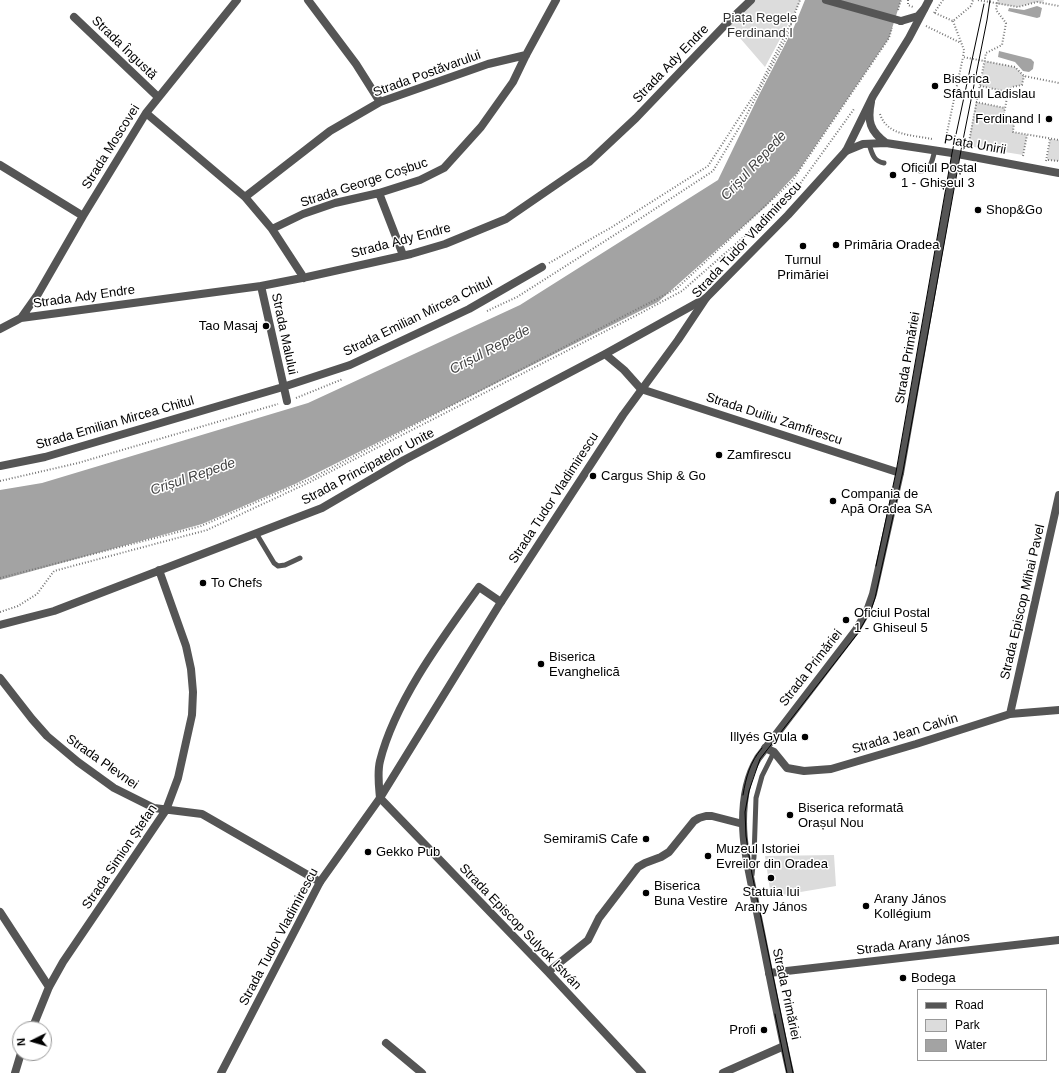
<!DOCTYPE html>
<html>
<head>
<meta charset="utf-8">
<style>
	body { margin:0 }
	#map { position:relative; width:1059px; height:1073px; overflow:hidden; background:#fff; font-family:Arial,sans-serif }
	canvas { display:block }
	.legend { position:absolute; left:917px; top:989px; width:130px; height:72px; box-sizing:border-box; background:#fff; border:1px solid #999; margin:0; padding:5px 7px; list-style:none; font-size:12px; color:#000 }
	.legend li { display:flex; align-items:center; gap:8px; height:20px }
	.legend b { width:20px; border:1px solid #999 }
	.north { position:absolute; left:12px; top:1021px; width:40px; height:40px; box-sizing:border-box; background:#fff; border:1px solid #999; border-radius:50%; rotate:265deg; font-size:11px; font-weight:700; line-height:16px; text-align:center; color:#000 }
	.north::after { content:''; display:block; margin:auto; width:14px; height:18px; background:#000; clip-path:polygon(50% 0,100% 100%,50% 72%,0 100%) }
</style>
</head>
<body>
<div id="map">
<canvas width="1059" height="1073"></canvas>
<ul class="legend">
<li><b style="height:5px;background:#555"></b>Road</li>
<li><b style="height:11px;background:#dcdcdc"></b>Park</li>
<li><b style="height:11px;background:#a3a3a3"></b>Water</li>
</ul>
<div class="north">N</div>
</div>
<script>
const context = document.querySelector('canvas').getContext('2d');
context.lineJoin = 'round';
function fill(path, color) { context.fillStyle = color; context.fill(path, 'evenodd'); }
function strokePath(path, color, width, dash) { context.strokeStyle = color; context.lineWidth = width; context.lineCap = dash ? 'butt' : 'round'; context.setLineDash(dash || []); context.stroke(path); }
function label(font, color, halo, rows, align = 'center') {
  context.font = font + ' Arial,sans-serif'; context.lineWidth = 3; context.setLineDash([]); context.textBaseline = 'middle'; context.strokeStyle = halo; context.fillStyle = color; for (const [text, x, y, turn = 0] of rows) {
    context.save(); context.translate(x, y); context.rotate((+turn || 0) * Math.PI / 180); context.textAlign = isNaN(turn) ? turn : align; if (halo) context.strokeText(text, 0, 0); context.fillText(text, 0, 0); context.restore();
  }
}
const green = new Path2D(`
	M 751,0 L 801,0 L 765,67 L 727,23 Z
	M 998,0 L 1044,0 L 1043,3 L 1037,2 L 1018,7 L 997,4 Z
	M 985,61 L 1015,67 L 1024,76 L 1022,85 L 1012,87 L 1008,92 L 980,86 Z
	M 976,102 L 1005,108 C 1004,116 1006,121 1014,123 L 1013,132 L 1027,135 L 1023,155 L 968,146 Z
	M 1050,139 L 1059,140 L 1059,161 L 1047,160 Z
	M 834,855 L 836,886 L 771,897 L 765,856 Z`);
const water = new Path2D(`
	M 805,0 L 901,0 L 889,38 L 797,173 L 765,207 L 658,302 L 295,484 L 202,524 L 0,580 L 0,490 L 42,483 L 308,403 L 520,305 L 718,180 L 759,95 L 794,27 Z
	M 1037,6 L 1042,8 L 1040,17 L 1037,18 L 1008,11 L 1009,8 L 1024,10 Z
	M 999,51 L 1031,59 L 1034,62 L 1033,69 L 1029,72 L 1023,71 L 1015,62 L 998,57 Z`);
const path = new Path2D(`
	M 908,0 L 908,5 L 913,7
	M 978,0 L 1018,7 L 1037,2 L 1059,6
	M 898,10 L 901,0
	M 934,13 L 943,0
	M 935,13 L 953,21 L 971,6 L 973,0
	M 953,21 L 964,50 L 963,57 L 1015,67 L 1024,76 L 1059,83
	M 926,26 L 961,43
	M 980,86 L 1008,92 L 1012,87 L 1022,85 L 1024,76
	M 1008,92 L 1004,114 L 1009,121 L 1014,123 L 1013,132 L 1059,140
	M 976,102 L 1005,108
	M 880,114 C 887,136 913,135 932,139
	M 945,142 L 963,57
	M 968,147 L 986,53 L 1002,45 L 1006,23 L 996,10 L 998,0
	M 1023,156 L 1027,135
	M 1048,160 L 1059,161
	M 1046,161 L 1050,139
	M 797,188 L 854,109
	M 549,263 L 612,227 L 708,166 L 758,89 L 791,23 L 800,0
	M 487,311 L 517,297 L 638,220 L 713,171 L 745,118 L 791,29 L 791,23
	M 296,398 L 343,379
	M 0,481 L 78,463 L 278,404
	M 0,578 L 201,526 L 312,478 L 676,289 L 792,181 L 889,38 L 892,28
	M 0,612 L 18,606 L 37,594 L 54,571 L 207,530 L 310,482 L 637,315 L 682,291 L 795,192`);
const service = new Path2D(`
	M 869,144 C 872,153 873,161 884,163
	M 920,171 C 932,170 932,160 935,150
	M 256,533 L 274,563 L 278,566 L 285,565 L 300,558
	M 752,875 L 754,857 L 756,798 L 762,776 L 774,752`);
const minor = new Path2D(`
	M 308,0 L 356,64 L 380,102
	M 74,17 L 158,97
	M 901,21 L 918,16 L 924,9
	M 871,102 C 867,121 870,131 886,143
	M 146,113 L 245,197 L 272,229 L 304,278
	M 846,151 L 863,144 L 886,143 L 952,153 L 1059,173
	M 0,165 L 83,216
	M 379,193 L 403,255
	M 245,197 L 330,131 L 380,102 L 488,64 L 526,55
	M 272,229 L 303,214 L 335,203 L 379,193 L 420,180 L 444,168 L 481,127 L 513,82 L 526,55 L 556,0
	M 261,286 L 287,401
	M 21,318 L 38,294 L 83,216 L 146,113 L 237,0
	M 0,329 L 21,318 L 261,286 L 307,277 L 411,254 L 445,244 L 506,219 L 589,162 L 636,118 L 727,23 L 751,0
	M 605,354 L 624,370 L 641,389 L 900,473
	M 0,466 L 45,457 L 283,387 L 350,365 L 469,309 L 542,267
	M 501,602 L 479,587 C 443,637 395,701 380,761 C 377,773 379,786 380,798 L 548,972 L 642,1073
	M 0,625 L 54,611 L 322,508 L 404,460 L 605,354 L 706,298
	M 0,678 L 32,719 L 47,736 L 78,762 L 114,788 L 154,808 L 202,814 L 320,882
	M 1010,714 L 1059,495
	M 765,748 L 774,752 L 787,768 L 804,771 L 831,769 L 916,744 L 1010,714 L 1059,710
	M 0,912 L 49,987
	M 548,972 L 588,940 L 599,918 L 638,867 L 645,863 L 661,857 L 669,852 L 694,821 L 699,818 L 706,816 L 712,816 L 743,824
	M 769,973 L 1059,940
	M 32,1029 L 49,987 L 63,962 L 166,810 L 178,778 L 192,715 L 193,692 L 191,669 L 186,646 L 159,570
	M 386,1043 L 422,1073
	M 15,1073 L 21,1053
	M 723,1073 L 784,1046`);
const tertiary = new Path2D(`
	M 221,1073 L 320,882 L 380,798 L 501,602 L 623,415 L 678,340 L 706,298 L 788,215 L 846,151 L 873,96 L 909,38 L 929,0
	M 790,1073 C 778,1020 768,966 757,912 C 752,883 743,852 743,822 C 743,801 747,776 758,758 L 856,630 L 867,611 L 873,594 L 900,473 L 956,154`);
const tram = new Path2D(`
	M 876,566 L 896,472 L 952,153 L 984,4
	M 743,795 C 746,777 750,762 762,748
	M 775,1014 L 787,1073
	M 793,1073 L 752,874 L 746,836 L 745,812 L 749,791 L 760,759 L 858,633 L 871,610 L 875,598 L 903,471 L 962,145 L 987,20 L 990,0`);
const minorBridge = new Path2D(`
	M 826,0 L 901,21`);
const markers = [
	[935,86,4,"#000"],
	[1049,119,4,"#000"],
	[893,175,4,"#000"],
	[978,210,4,"#000"],
	[836,245,4,"#000"],
	[803,246,4,"#000"],
	[266,326,4,"#000"],
	[719,455,4,"#000"],
	[593,476,4,"#000"],
	[833,501,4,"#000"],
	[203,583,4,"#000"],
	[846,620,4,"#000"],
	[541,664,4,"#000"],
	[805,737,4,"#000"],
	[790,815,4,"#000"],
	[646,839,4,"#000"],
	[368,852,4,"#000"],
	[708,856,4,"#000"],
	[771,878,4,"#000"],
	[646,893,4,"#000"],
	[866,906,4,"#000"],
	[903,978,4,"#000"],
	[764,1030,4,"#000"]
];
const parkNames = [
	["Piața Regele",760,18],
	["Ferdinand I",760,33]
];
const streetNames = [
	["Strada Îngustă",124,48,44],
	["Strada Ady Endre",671,64,-46],
	["Strada Postăvarului",427,74,-20],
	["Piața Unirii",975,145,10],
	["Strada Moscovei",111,147,-58],
	["Strada George Coșbuc",364,183,-18],
	["Strada Tudor Vladimirescu",747,240,-47],
	["Strada Ady Endre",401,241,-15],
	["Strada Ady Endre",84,297,-8],
	["Strada Emilian Mircea Chitul",418,317,-26],
	["Strada Malului",284,334,78],
	["Strada Primăriei",908,358,-80],
	["Strada Duiliu Zamfirescu",774,419,18],
	["Strada Emilian Mircea Chitul",115,423,-16],
	["Strada Principatelor Unite",368,467,-28],
	["Strada Tudor Vladimirescu",554,498,-57],
	["Strada Episcop Mihai Pavel",1023,602,-77],
	["Strada Primăriei",811,668,-52],
	["Strada Jean Calvin",905,734,-17],
	["Strada Plevnei",102,762,35],
	["Strada Simion Ștefan",120,857,-56],
	["Strada Episcop Sulyok István",520,927,46],
	["Strada Tudor Vladimirescu",279,937,-62],
	["Strada Arany János",913,944,-7],
	["Strada Primăriei",786,994,78]
];
const poiNames = [
	["Biserica",943,79],
	["Sfântul Ladislau",943,94],
	["Ferdinand I",1041,119,"right"],
	["Oficiul Poștal",901,168],
	["1 - Ghișeul 3",901,183],
	["Shop&Go",986,210],
	["Primăria Oradea",844,245],
	["Turnul",803,260,"center"],
	["Primăriei",803,275,"center"],
	["Tao Masaj",258,326,"right"],
	["Zamfirescu",727,455],
	["Cargus Ship & Go",601,476],
	["Compania de",841,494],
	["Apă Oradea SA",841,509],
	["To Chefs",211,583],
	["Oficiul Postal",854,613],
	["1 - Ghiseul 5",854,628],
	["Biserica",549,657],
	["Evanghelică",549,672],
	["Illyés Gyula",797,737,"right"],
	["Biserica reformată",798,808],
	["Orașul Nou",798,823],
	["SemiramiS Cafe",638,839,"right"],
	["Muzeul Istoriei",716,849],
	["Evreilor din Oradea",716,864],
	["Gekko Pub",376,852],
	["Biserica",654,886],
	["Buna Vestire",654,901],
	["Statuia lui",771,892,"center"],
	["Arany János",771,907,"center"],
	["Arany János",874,899],
	["Kollégium",874,914],
	["Bodega",911,978],
	["Profi",756,1030,"right"]
];
const waterNames = [
	["Crișul Repede",754,166,-47],
	["Crișul Repede",490,350,-28],
	["Crișul Repede",193,477,-19]
];
fill(green, '#dcdcdc');
fill(water, '#a3a3a3');
strokePath(path, '#777', 2, [1, 2]);
strokePath(service, '#555', 5);
strokePath(minor, '#555', 8);
strokePath(tertiary, '#555', 8);
strokePath(tram, '#000', 1);
strokePath(minorBridge, '#555', 8);
for (const [x, y, r, color] of markers) { const dot = new Path2D(); dot.arc(x, y, r, 0, 2 * Math.PI); context.fillStyle = color; context.fill(dot); strokePath(dot, '#fff', 1.5); }
label('13px', '#333', '#fff', parkNames);
label('13px', '#000', '#fff', streetNames);
label('13px', '#000', '#fff', poiNames, 'left');
label('italic 14px', '#444', '#fff', waterNames);
</script>
</body>
</html>
